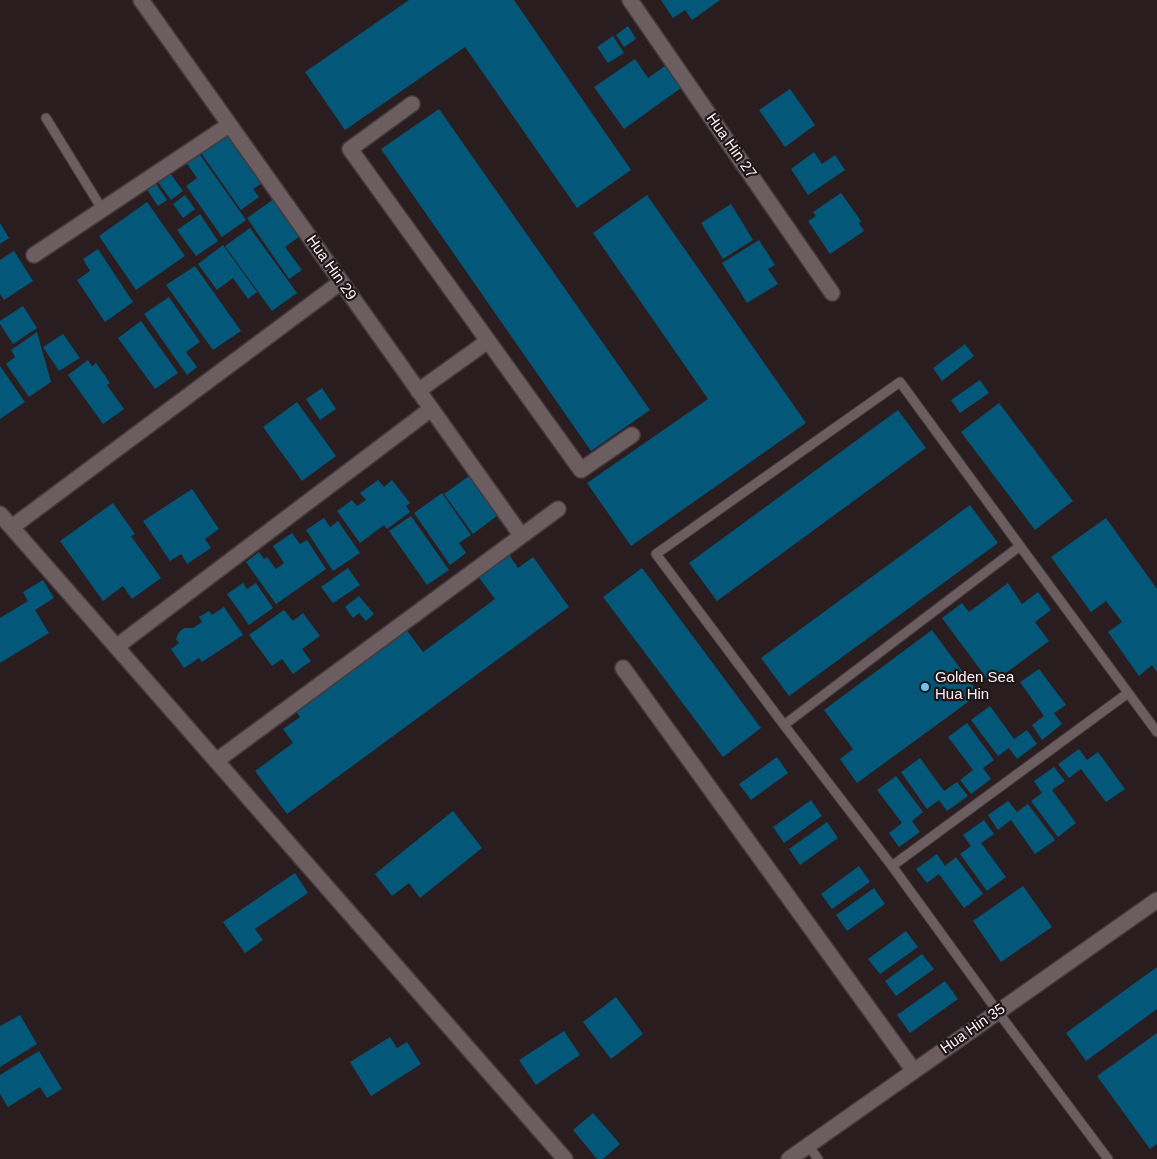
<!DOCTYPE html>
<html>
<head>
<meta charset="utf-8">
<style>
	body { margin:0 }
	canvas { display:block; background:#291d20 }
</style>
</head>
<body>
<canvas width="1157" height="1159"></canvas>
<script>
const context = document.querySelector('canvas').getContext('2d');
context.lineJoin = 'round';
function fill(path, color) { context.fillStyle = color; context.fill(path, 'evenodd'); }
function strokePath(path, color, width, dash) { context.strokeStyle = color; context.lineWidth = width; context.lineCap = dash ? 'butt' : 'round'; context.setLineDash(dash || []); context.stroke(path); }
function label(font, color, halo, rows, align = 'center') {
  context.font = font + ' Arial,sans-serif'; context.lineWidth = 4.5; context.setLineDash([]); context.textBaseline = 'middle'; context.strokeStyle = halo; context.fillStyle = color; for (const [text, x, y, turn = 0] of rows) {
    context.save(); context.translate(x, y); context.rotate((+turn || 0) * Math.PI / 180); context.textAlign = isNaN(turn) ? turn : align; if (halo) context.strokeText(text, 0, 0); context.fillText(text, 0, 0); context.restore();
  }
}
const building = new Path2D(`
	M 409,0 L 514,0 L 631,170 L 577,208 L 465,47 L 345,130 L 305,72 Z
	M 661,0 L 720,0 L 692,20 L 685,10 L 673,18 Z
	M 628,26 L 636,39 L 624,47 L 616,35 Z
	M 613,36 L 624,53 L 608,63 L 597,47 Z
	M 635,59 L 648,78 L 665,66 L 681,88 L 624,129 L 594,87 Z
	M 790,89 L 815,125 L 785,147 L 759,110 Z
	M 439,109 L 650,410 L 591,451 L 381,149 Z
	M 228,133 L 262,183 L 253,189 L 259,197 L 241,210 L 201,153 Z
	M 198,152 L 246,220 L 222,237 L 186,186 L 197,178 L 185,161 Z
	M 814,152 L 822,164 L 835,155 L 845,170 L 808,195 L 791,169 Z
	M 170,173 L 183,191 L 171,200 L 158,182 Z
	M 155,182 L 167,200 L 158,206 L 146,188 Z
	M 841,193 L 861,221 L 859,223 L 864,231 L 830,254 L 808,221 L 816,216 L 813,212 Z
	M 185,195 L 195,209 L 183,218 L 173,204 Z
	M 647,195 L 806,423 L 631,546 L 587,483 L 708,399 L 593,233 Z
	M 274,199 L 300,236 L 285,247 L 302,270 L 289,279 L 247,218 Z
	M 147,202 L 185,256 L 136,290 L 99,236 Z
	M 731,204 L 753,240 L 723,259 L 701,223 Z
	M 200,214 L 218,241 L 196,256 L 177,230 Z
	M 0,223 L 9,238 L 0,244 Z
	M 250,228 L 297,293 L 272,311 L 225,246 Z
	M 759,240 L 775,265 L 768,269 L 778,284 L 747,303 L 722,263 Z
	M 223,245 L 257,292 L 248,299 L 233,278 L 217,290 L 198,264 Z
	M 98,249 L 133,302 L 105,322 L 77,280 L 90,271 L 83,259 Z
	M 14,251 L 33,281 L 4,300 L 0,294 L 0,260 Z
	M 195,266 L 241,331 L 213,350 L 166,285 Z
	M 169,297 L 200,342 L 186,352 L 197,367 L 187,375 L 144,314 Z
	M 23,306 L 37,328 L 13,344 L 0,324 L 0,321 Z
	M 141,321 L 178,373 L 155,389 L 118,338 Z
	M 37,332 L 51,382 L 29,397 L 6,364 L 15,357 L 11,350 Z
	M 63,334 L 80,358 L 59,371 L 43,347 Z
	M 965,344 L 974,356 L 942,381 L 933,368 Z
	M 88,360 L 92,366 L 96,363 L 110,383 L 107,385 L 124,409 L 103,424 L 68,375 Z
	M 0,366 L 25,402 L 0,419 Z
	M 980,380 L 989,393 L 960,413 L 951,400 Z
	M 322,388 L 336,409 L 320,420 L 306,399 Z
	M 297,402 L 336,456 L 302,481 L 263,427 Z
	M 999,403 L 1073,501 L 1035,530 L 961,432 Z
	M 898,410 L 926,448 L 717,601 L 689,563 Z
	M 469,476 L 497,516 L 473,534 L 444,494 Z
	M 378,480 L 384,487 L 392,480 L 410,503 L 406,506 L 410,512 L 387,529 L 384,525 L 360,543 L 337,511 L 352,500 L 357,506 L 366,500 L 360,493 Z
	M 192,489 L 219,529 L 205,539 L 211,548 L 187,564 L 181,554 L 170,561 L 143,521 Z
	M 442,493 L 471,535 L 459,543 L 466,553 L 450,565 L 414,513 Z
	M 113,503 L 135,534 L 131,536 L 161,578 L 132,599 L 123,586 L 103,601 L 60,541 Z
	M 970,505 L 998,543 L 789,696 L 761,658 Z
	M 411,516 L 449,570 L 427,585 L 389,531 Z
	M 324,518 L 330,527 L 338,521 L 360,553 L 333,571 L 306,530 Z
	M 1106,518 L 1157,589 L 1157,672 L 1152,665 L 1139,676 L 1108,632 L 1122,622 L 1106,601 L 1091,612 L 1051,557 Z
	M 292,533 L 300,544 L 307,540 L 326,569 L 276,604 L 246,562 L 259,552 L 264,559 L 267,557 L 276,569 L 284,563 L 273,546 Z
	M 508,553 L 518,568 L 533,557 L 569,607 L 287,814 L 255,771 L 293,743 L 283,729 L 300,717 L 295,710 L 405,628 L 423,652 L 495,599 L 477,575 Z
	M 348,568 L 360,585 L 333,603 L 321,587 Z
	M 642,568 L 761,728 L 723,757 L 603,597 Z
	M 43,580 L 54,598 L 35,610 L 49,633 L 0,663 L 0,618 L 28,601 L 23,592 Z
	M 243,583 L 247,589 L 256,583 L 273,608 L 249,625 L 227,594 Z
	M 1008,583 L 1022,604 L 1038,592 L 1051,610 L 1035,622 L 1049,641 L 991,684 L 942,618 L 962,603 L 969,612 Z
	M 359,596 L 374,614 L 366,621 L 359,613 L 353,618 L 345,607 Z
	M 224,607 L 243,635 L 202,662 L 199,658 L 184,668 L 171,649 L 179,643 L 176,639 L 179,632 L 184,628 L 193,628 L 202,622 L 199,617 L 209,611 L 212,615 Z
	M 284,610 L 293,621 L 303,613 L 320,636 L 302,649 L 311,661 L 293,674 L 282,659 L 272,666 L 249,635 Z
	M 932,630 L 979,694 L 857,783 L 840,759 L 853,749 L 824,710 Z
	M 1039,669 L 1066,705 L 1054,713 L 1062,724 L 1042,740 L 1032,725 L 1044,716 L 1020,682 Z
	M 990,706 L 1014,739 L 1027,730 L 1037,744 L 1017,759 L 1009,748 L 998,756 L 971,720 Z
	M 967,723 L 994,760 L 983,768 L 991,779 L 971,794 L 960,780 L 973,770 L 948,737 Z
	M 1079,749 L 1087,760 L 1098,752 L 1125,789 L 1106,802 L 1081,769 L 1069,778 L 1058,764 Z
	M 777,757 L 788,773 L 751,800 L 739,784 Z
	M 920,758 L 944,791 L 957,782 L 968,796 L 947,811 L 939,800 L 927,809 L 901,772 Z
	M 1054,767 L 1065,781 L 1052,790 L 1076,823 L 1058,837 L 1031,801 L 1042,793 L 1034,781 Z
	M 896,776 L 923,812 L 912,821 L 920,832 L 899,847 L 889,833 L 902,823 L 877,790 Z
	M 811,800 L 822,816 L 784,843 L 773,827 Z
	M 1008,801 L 1017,812 L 1028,804 L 1055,840 L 1035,854 L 1011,820 L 998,830 L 988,815 Z
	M 453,811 L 482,848 L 420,898 L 409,883 L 392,896 L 375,874 Z
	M 984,820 L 994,834 L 981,843 L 1006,877 L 987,891 L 960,854 L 971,846 L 963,835 Z
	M 827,822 L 838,838 L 800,865 L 789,849 Z
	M 937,854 L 945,866 L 956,857 L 983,894 L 964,908 L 939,874 L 927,883 L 916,869 Z
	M 859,866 L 870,882 L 832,909 L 821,894 Z
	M 295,873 L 308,893 L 255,929 L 263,940 L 245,953 L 223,922 Z
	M 1023,886 L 1052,927 L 1001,962 L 973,921 Z
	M 874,888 L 885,904 L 847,931 L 836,915 Z
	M 906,931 L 918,947 L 880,974 L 868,959 Z
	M 922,954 L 934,969 L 896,996 L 885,981 Z
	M 1157,967 L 1157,1009 L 1086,1061 L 1066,1033 Z
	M 945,981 L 958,999 L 910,1033 L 897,1015 Z
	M 616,997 L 643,1034 L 611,1059 L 583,1022 Z
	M 20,1015 L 37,1044 L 0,1067 L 0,1026 Z
	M 564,1031 L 580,1055 L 536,1085 L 519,1060 Z
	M 1157,1033 L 1157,1144 L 1150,1149 L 1097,1076 Z
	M 390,1037 L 397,1048 L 407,1042 L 421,1064 L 371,1096 L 350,1062 Z
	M 39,1051 L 62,1089 L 47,1098 L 40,1087 L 8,1107 L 0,1094 L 0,1075 Z
	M 593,1113 L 620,1144 L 603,1159 L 597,1159 L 573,1130 Z`);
const service = new Path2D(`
	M 46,118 L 102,209
	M 784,725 L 656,554 L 900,382 L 1020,546
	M 892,866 L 1128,693
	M 808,1145 L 818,1159
	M 1108,1159 L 998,1012 L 892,866 L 784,725 L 1020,546 L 1157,732`);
const minor = new Path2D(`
	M 141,0 L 521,535
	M 630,0 L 832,293
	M 412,104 L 350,149 L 581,470 L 632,435
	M 34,255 L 229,125
	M 418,391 L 488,341
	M 0,514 L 565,1159
	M 12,527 L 341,282
	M 116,647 L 431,409
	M 623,668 L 914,1071
	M 216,761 L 558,509
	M 789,1159 L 1157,900`);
const markers = [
	[925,687,5,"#6ac3f1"]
];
const streetNames = [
	["Hua Hin 27",731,146,55],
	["Hua Hin 29",331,268,55],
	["Hua Hin 35",973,1029,-35]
];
const poiNames = [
	["Golden Sea",935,678],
	["Hua Hin",935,695]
];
fill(building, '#035778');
strokePath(service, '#443a3d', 11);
strokePath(minor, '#443a3d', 18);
strokePath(service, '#6c5d61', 9);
strokePath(minor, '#6c5d61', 15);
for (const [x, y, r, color] of markers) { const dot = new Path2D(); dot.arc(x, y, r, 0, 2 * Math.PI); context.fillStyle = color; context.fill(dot); strokePath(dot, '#1f1417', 2); }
label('15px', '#faf1f3', '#1f1417', streetNames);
label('15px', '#faf1f3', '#1f1417', poiNames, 'left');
</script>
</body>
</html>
